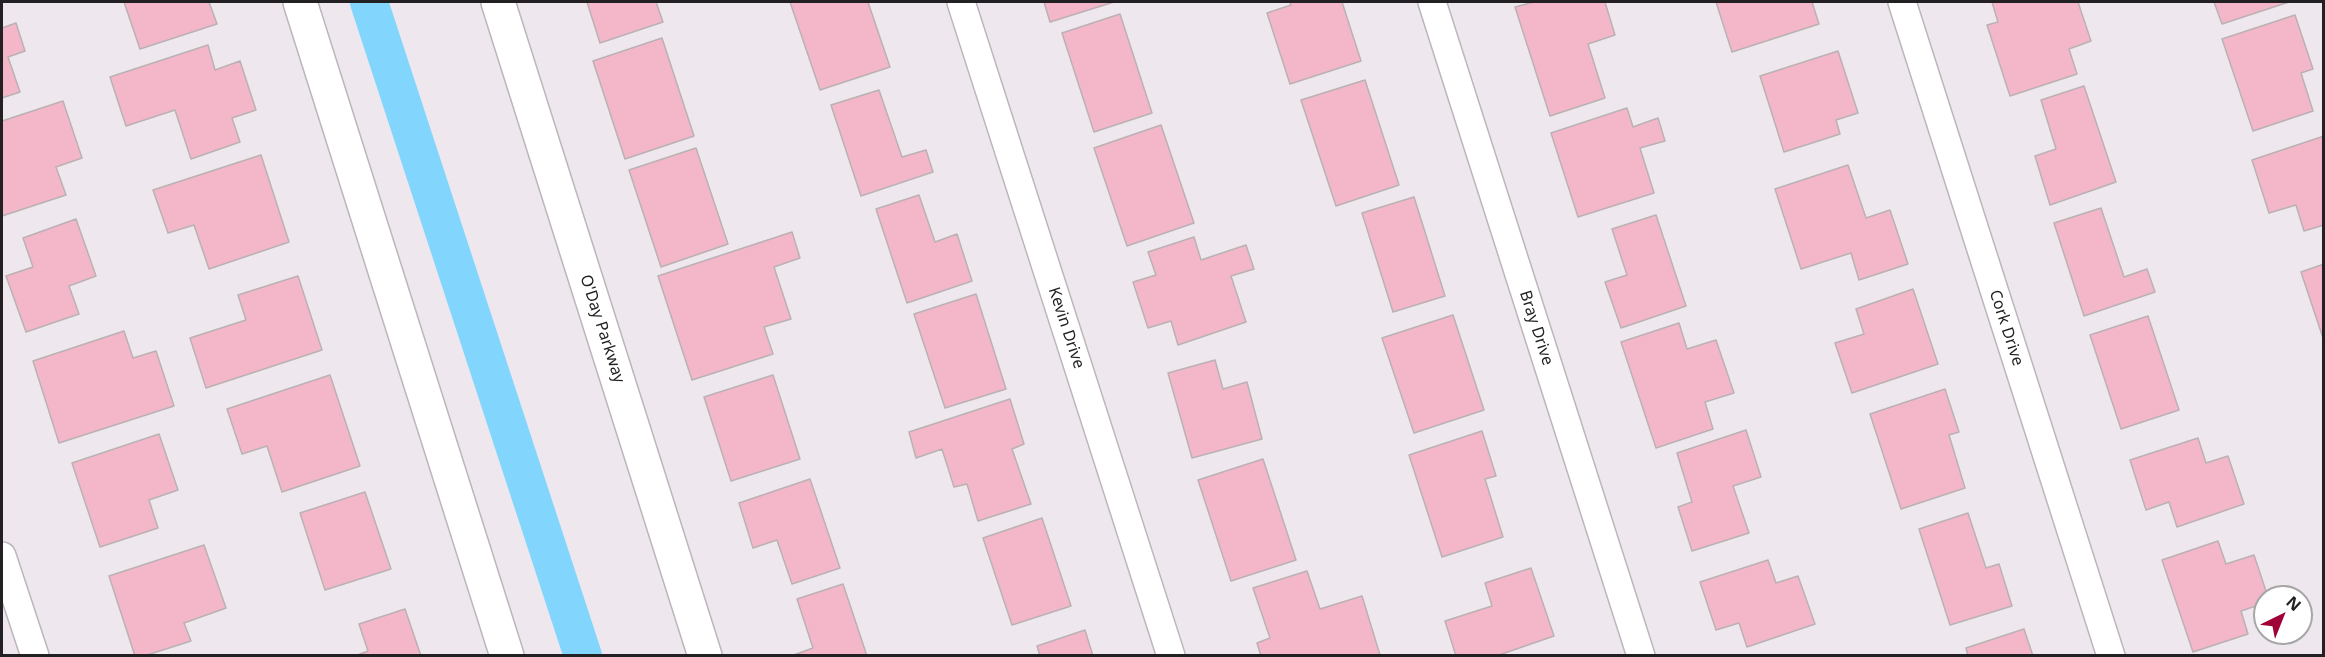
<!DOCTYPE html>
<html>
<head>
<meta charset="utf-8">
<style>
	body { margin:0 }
	#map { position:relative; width:2325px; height:657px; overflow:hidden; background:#eee7ed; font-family:"Noto Sans",sans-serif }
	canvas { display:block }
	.frame { position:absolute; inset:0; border:3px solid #222022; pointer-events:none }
	.north { position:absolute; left:2253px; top:585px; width:60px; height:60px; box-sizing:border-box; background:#fff; border:2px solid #a7a6a7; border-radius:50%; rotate:43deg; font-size:16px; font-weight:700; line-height:24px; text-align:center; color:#222022 }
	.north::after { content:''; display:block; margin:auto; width:21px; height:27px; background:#a10139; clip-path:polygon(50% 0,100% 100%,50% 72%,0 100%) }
</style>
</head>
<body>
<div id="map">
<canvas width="2325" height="657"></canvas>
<div class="frame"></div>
<div class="north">N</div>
</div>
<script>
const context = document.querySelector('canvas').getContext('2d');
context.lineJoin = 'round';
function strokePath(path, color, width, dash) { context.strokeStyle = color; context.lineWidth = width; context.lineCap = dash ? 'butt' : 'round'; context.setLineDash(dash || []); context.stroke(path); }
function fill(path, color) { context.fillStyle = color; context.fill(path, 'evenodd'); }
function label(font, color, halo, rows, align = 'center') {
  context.font = font + ' "Noto Sans",sans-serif'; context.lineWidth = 5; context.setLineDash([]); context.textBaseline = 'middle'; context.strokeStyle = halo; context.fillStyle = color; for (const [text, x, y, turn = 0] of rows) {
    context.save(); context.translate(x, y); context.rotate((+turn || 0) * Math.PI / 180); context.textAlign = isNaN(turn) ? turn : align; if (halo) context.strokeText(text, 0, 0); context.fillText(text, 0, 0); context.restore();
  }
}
const canal = new Path2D(`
	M 369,2 L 583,656`);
const building = new Path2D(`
	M 124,2 L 209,2 L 217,24 L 140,49 Z
	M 587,2 L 656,2 L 663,22 L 600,43 Z
	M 790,2 L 868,2 L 890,67 L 820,90 Z
	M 1044,2 L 1114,2 L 1050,22 Z
	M 1290,2 L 1342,2 L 1361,61 L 1290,84 L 1267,13 L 1291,5 Z
	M 1534,2 L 1605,2 L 1615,35 L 1588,44 L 1605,98 L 1550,116 L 1515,7 Z
	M 1716,2 L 1812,2 L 1819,24 L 1732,52 Z
	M 1992,2 L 2078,2 L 2091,41 L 2069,49 L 2077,74 L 2010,96 L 1987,25 L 1998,22 Z
	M 2214,2 L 2289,2 L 2222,24 Z
	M 1120,14 L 1152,113 L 1094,132 L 1062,33 Z
	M 2295,15 L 2313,69 L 2301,73 L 2313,111 L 2253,131 L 2222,39 Z
	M 16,23 L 25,51 L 8,57 L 20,92 L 2,98 L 2,28 Z
	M 662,38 L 694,136 L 625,159 L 593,61 Z
	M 208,45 L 215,70 L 240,61 L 256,110 L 232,118 L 240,142 L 191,159 L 175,110 L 126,126 L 110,77 Z
	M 1838,51 L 1858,113 L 1836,120 L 1840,134 L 1784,152 L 1760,76 Z
	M 1365,80 L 1399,185 L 1336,206 L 1301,100 Z
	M 2084,86 L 2116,182 L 2050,205 L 2035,156 L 2056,149 L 2041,100 Z
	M 879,90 L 902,157 L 926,150 L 933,172 L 861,196 L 831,105 Z
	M 63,101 L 82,158 L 56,167 L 66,195 L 2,216 L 2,121 Z
	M 1627,108 L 1633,127 L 1658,118 L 1665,141 L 1640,148 L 1654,193 L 1578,217 L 1551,133 Z
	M 1161,125 L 1194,223 L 1127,246 L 1094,148 Z
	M 2324,136 L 2324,225 L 2304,231 L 2296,205 L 2269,213 L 2252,160 Z
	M 696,148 L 728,244 L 661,267 L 629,170 Z
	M 261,155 L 289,242 L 209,269 L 194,225 L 168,233 L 153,190 Z
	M 1848,165 L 1866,218 L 1890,210 L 1908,264 L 1859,280 L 1851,253 L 1801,269 L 1775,189 Z
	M 919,195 L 935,242 L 957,234 L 972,281 L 907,303 L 876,209 Z
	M 1414,197 L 1445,296 L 1393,312 L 1362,213 Z
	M 2101,208 L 2124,277 L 2147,269 L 2155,292 L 2084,316 L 2054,223 Z
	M 1656,215 L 1686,306 L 1621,328 L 1605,282 L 1627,275 L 1612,229 Z
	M 76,219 L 96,276 L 69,286 L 79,314 L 26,332 L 6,276 L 33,267 L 23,238 Z
	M 792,232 L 800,258 L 774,267 L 791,319 L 764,327 L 773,354 L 692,380 L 658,276 Z
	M 1194,237 L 1201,260 L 1246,245 L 1254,269 L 1231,276 L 1246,322 L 1178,345 L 1171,321 L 1148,328 L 1133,282 L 1156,275 L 1148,252 Z
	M 2324,264 L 2324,341 L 2301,272 Z
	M 298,276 L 322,350 L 206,388 L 190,338 L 246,320 L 238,295 Z
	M 1913,289 L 1938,364 L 1852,393 L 1835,343 L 1864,334 L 1856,309 Z
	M 976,294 L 1006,389 L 945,408 L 914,314 Z
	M 1453,315 L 1484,410 L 1414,433 L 1382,338 Z
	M 2148,316 L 2179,410 L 2121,429 L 2090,335 Z
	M 1679,323 L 1687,349 L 1716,340 L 1734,393 L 1705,402 L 1713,429 L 1656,448 L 1621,342 Z
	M 124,331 L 133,358 L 156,351 L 174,406 L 59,443 L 33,361 Z
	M 1215,360 L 1223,389 L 1247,382 L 1262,439 L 1192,458 L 1168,373 Z
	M 330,375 L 360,466 L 282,492 L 267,446 L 242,454 L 227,409 Z
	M 773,375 L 800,459 L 731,481 L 704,397 Z
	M 1945,389 L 1959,432 L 1949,435 L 1965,488 L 1901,509 L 1870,414 Z
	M 1010,399 L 1024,444 L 1012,449 L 1031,504 L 978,521 L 967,484 L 954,487 L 942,449 L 916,458 L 909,432 Z
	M 1746,430 L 1761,477 L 1733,486 L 1749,533 L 1692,551 L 1678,507 L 1692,502 L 1677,453 Z
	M 1482,431 L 1496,476 L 1485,479 L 1503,537 L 1442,557 L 1409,455 Z
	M 159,434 L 178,490 L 149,500 L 158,528 L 100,547 L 72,463 Z
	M 2198,438 L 2206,463 L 2228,456 L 2244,504 L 2177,527 L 2169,502 L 2146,510 L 2130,460 Z
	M 1263,459 L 1296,560 L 1231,581 L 1198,480 Z
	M 810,479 L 840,568 L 792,584 L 777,540 L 753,548 L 739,503 Z
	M 365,492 L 391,569 L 325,590 L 300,513 Z
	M 1968,513 L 1986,568 L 1999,564 L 2012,606 L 1950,625 L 1919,529 Z
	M 1042,518 L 1071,606 L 1012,625 L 983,538 Z
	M 2218,541 L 2226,564 L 2254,555 L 2268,597 L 2265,597 L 2265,603 L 2241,611 L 2248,634 L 2193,652 L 2162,560 Z
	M 204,545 L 226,608 L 184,623 L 191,641 L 144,656 L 135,656 L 109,576 Z
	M 1768,560 L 1776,583 L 1798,576 L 1815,624 L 1747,647 L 1739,623 L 1716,630 L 1700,582 Z
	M 1531,568 L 1554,636 L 1496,656 L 1456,656 L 1445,621 L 1492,606 L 1485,583 Z
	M 1307,571 L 1320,609 L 1362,596 L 1380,655 L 1261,656 L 1257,643 L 1270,638 L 1253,588 Z
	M 843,584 L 867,656 L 791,656 L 813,648 L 797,599 Z
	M 405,609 L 421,656 L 355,656 L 368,651 L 359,624 Z
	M 2024,629 L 2033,656 L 1968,656 L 1966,648 Z
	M 1085,630 L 1093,656 L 1040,656 L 1037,646 Z`);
const minor = new Path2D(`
	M 961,2 L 1171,656
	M 1432,2 L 1641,656
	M 1902,2 L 2111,656
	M 2,556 L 35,656`);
const tertiary = new Path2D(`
	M 300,2 L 507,656
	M 498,2 L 705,656`);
const streetNames = [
	["Kevin Drive",1066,328,72],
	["Bray Drive",1536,328,72],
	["Cork Drive",2006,328,72],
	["O'Day Parkway",602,329,72]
];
strokePath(canal, '#82d6fe', 38);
fill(building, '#f4b7c9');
strokePath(building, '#bab1b3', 1.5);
strokePath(minor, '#bcb6bb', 30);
strokePath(tertiary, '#bcb6bb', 36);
strokePath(minor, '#fff', 27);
strokePath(tertiary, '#fff', 33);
label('16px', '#222022', '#fff', streetNames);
</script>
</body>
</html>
